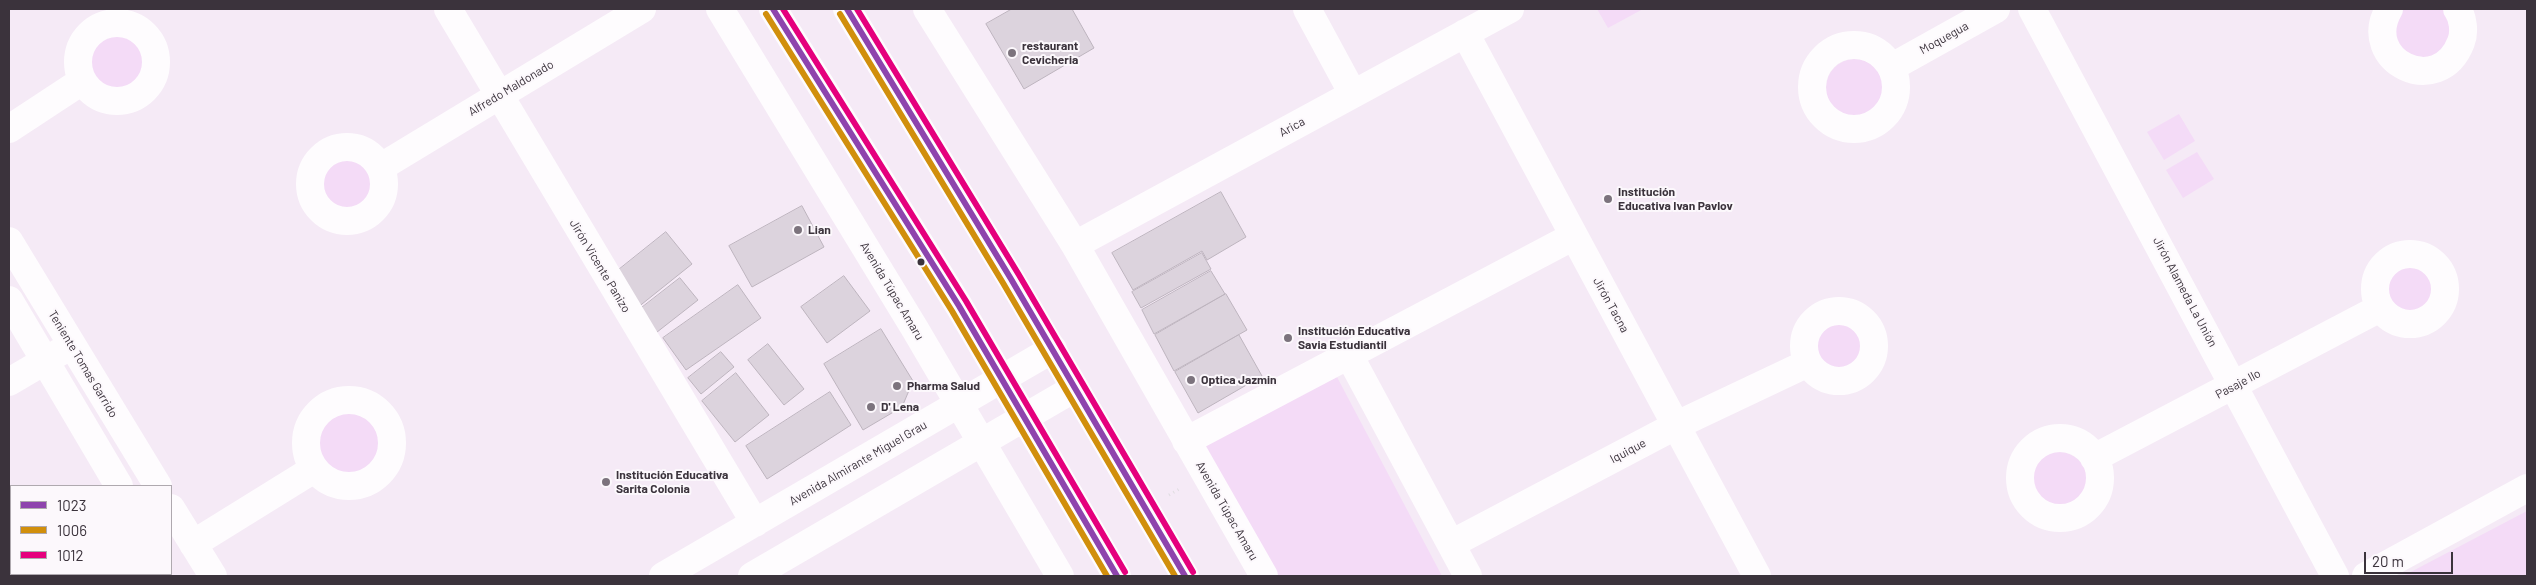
<!DOCTYPE html>
<html>
<head>
<meta charset="utf-8">
<style>
	body { margin:0 }
	#map { position:relative; width:2536px; height:585px; overflow:hidden; background:#f5eaf6; font-family:Barlow,sans-serif }
	canvas { display:block }
	.frame { position:absolute; inset:0; border:10px solid #3b333c; pointer-events:none }
	.legend { position:absolute; left:10px; top:485px; width:162px; height:90px; box-sizing:border-box; background:#fcf8fc; border:1px solid #afa9af; margin:0; padding:6px 9px; list-style:none; font-size:15px; color:#3b333c }
	.legend li { display:flex; align-items:center; gap:10px; height:25px }
	.legend b { width:25px; border:1px solid #afa9af }
	.scale { position:absolute; left:2364px; top:552px; width:89px; height:22px; box-sizing:border-box; border:2px solid #3b333c; border-top:0; padding-left:6px; font-size:15px; line-height:18px; white-space:nowrap; color:#3b333c; -webkit-text-stroke:4px #fcf8fc; paint-order:stroke }
</style>
</head>
<body>
<div id="map">
<canvas width="2536" height="585"></canvas>
<div class="frame"></div>
<ul class="legend">
<li><b style="height:6px;background:#8e44ad"></b>1023</li>
<li><b style="height:6px;background:#d18f0c"></b>1006</li>
<li><b style="height:6px;background:#e5007d"></b>1012</li>
</ul>
<div class="scale">20 m</div>
</div>
<script>
const context = document.querySelector('canvas').getContext('2d');
context.lineJoin = 'round';
function fill(path, color) { context.fillStyle = color; context.fill(path, 'evenodd'); }
function strokePath(path, color, width, dash) { context.strokeStyle = color; context.lineWidth = width; context.lineCap = dash ? 'butt' : 'round'; context.setLineDash(dash || []); context.stroke(path); }
function label(font, color, halo, rows, align = 'center') {
  context.font = font + ' Barlow,sans-serif'; context.lineWidth = 4; context.setLineDash([]); context.textBaseline = 'middle'; context.strokeStyle = halo; context.fillStyle = color; for (const [text, x, y, turn = 0] of rows) {
    context.save(); context.translate(x, y); context.rotate((+turn || 0) * Math.PI / 180); context.textAlign = isNaN(turn) ? turn : align; if (halo) context.strokeText(text, 0, 0); context.fillText(text, 0, 0); context.restore();
  }
}
const green = new Path2D(`
	M 1597,9 L 1643,9 L 1608,28 Z
	M 2400,9 L 2445,9 L 2455,33 L 2438,59 L 2400,54 L 2391,25 Z
	M88 64a30 30 0 1 1 60 0a30 30 0 1 1-60 0Z
	M1826 88a29 29 0 1 1 58 0a29 29 0 1 1-58 0Z
	M 2179,114 L 2195,141 L 2164,160 L 2147,132 Z
	M 2197,152 L 2214,179 L 2183,198 L 2166,170 Z
	M320 186a27 27 0 1 1 54 0a27 27 0 1 1-54 0Z
	M2381 290a29 29 0 1 1 58 0a29 29 0 1 1-58 0Z
	M1813 346a27 27 0 1 1 54 0a27 27 0 1 1-54 0Z
	M 1337,377 L 1442,576 L 1271,576 L 1197,448 Z
	M315 443a35 35 0 1 1 70 0a35 35 0 1 1-70 0Z
	M2031 480a28 28 0 1 1 56 0a28 28 0 1 1-56 0Z
	M 2527,511 L 2527,576 L 2403,576 Z`);
const building = new Path2D(`
	M 1012,9 L 1072,9 L 1094,48 L 1024,89 L 986,24 Z
	M 1221,192 L 1246,237 L 1207,260 L 1202,251 L 1133,290 L 1112,253 Z
	M 802,206 L 824,247 L 752,287 L 729,246 Z
	M 666,232 L 692,264 L 637,308 L 611,276 Z
	M 1202,253 L 1211,269 L 1141,308 L 1132,292 Z
	M 1211,271 L 1225,294 L 1154,334 L 1142,310 Z
	M 844,276 L 870,311 L 827,343 L 801,307 Z
	M 680,278 L 698,300 L 652,336 L 635,313 Z
	M 738,285 L 761,318 L 686,370 L 663,338 Z
	M 1226,294 L 1247,330 L 1174,371 L 1155,335 Z
	M 881,329 L 913,381 L 902,407 L 863,430 L 824,364 Z
	M 1239,335 L 1262,376 L 1198,413 L 1175,372 Z
	M 768,344 L 804,389 L 784,405 L 748,360 Z
	M 721,352 L 734,367 L 701,394 L 688,378 Z
	M 736,373 L 769,415 L 735,442 L 702,401 Z
	M 830,392 L 851,425 L 767,479 L 746,446 Z`);
const path = new Path2D(`
	M 1169,495 L 1181,488
	M 2525,576 L 2527,575`);
const minor = new Path2D(`
	M 448,9 L 755,523
	M 720,9 L 915,329 L 1060,576
	M 927,9 L 1075,245 L 1264,576
	M 1307,9 L 1353,94
	M 2032,9 L 2335,576
	M 2389,9 C 2359,61 2439,100 2461,42 C 2465,32 2463,17 2457,9
	M78 62a39 39 0 1 1 78 0a39 39 0 1 1-78 0Z
	M 1465,33 L 1757,576
	M1812 87a42 42 0 1 1 84 0a42 42 0 1 1-84 0Z
	M 1892,67 L 1996,9
	M 9,129 L 82,81
	M310 184a37 37 0 1 1 74 0a37 37 0 1 1-74 0Z
	M 381,167 L 642,9
	M 9,241 L 158,486
	M 1075,245 L 1510,9
	M2375 289a35 35 0 1 1 70 0a35 35 0 1 1-70 0Z
	M 9,300 L 119,486
	M1804 346a35 35 0 1 1 70 0a35 35 0 1 1-70 0Z
	M 1349,355 L 1468,576
	M 9,382 L 60,352
	M306 443a43 43 0 1 1 86 0a43 43 0 1 1-86 0Z
	M2020 478a40 40 0 1 1 80 0a40 40 0 1 1-80 0Z
	M 1186,441 L 1574,236
	M 2094,458 L 2380,308
	M 171,508 L 213,576
	M 193,544 L 314,469
	M 1451,544 L 1677,425 L 1808,363
	M 151,576 L 155,574
	M 663,576 L 1053,349
	M 752,576 L 1075,388
	M 2366,576 L 2527,488`);
const highway = new Path2D(`
	M 773,9 L 959,306 L 1117,576
	M 847,9 L 1011,279 L 1185,576`);
const bus1 = new Path2D(`
	M 773,9 L 959,306 L 1117,576
	M 847,9 L 1011,279 L 1185,576`);
const bus2 = new Path2D(`
	M 766,14 L 952,311 L 1107,576
	M 840,14 L 1003,283 L 1175,576`);
const bus3 = new Path2D(`
	M 783,9 L 966,301 L 1125,572
	M 857,9 L 1019,275 L 1193,572`);
const markers = [
	[1012,53,5,"#7c737d"],
	[1608,199,5,"#7c737d"],
	[798,230,5,"#7c737d"],
	[921,262,4.5,"#3b333c"],
	[1288,338,5,"#7c737d"],
	[1191,380,5,"#7c737d"],
	[897,386,5,"#7c737d"],
	[871,407,5,"#7c737d"],
	[606,482,5,"#7c737d"]
];
const streetNames = [
	["Moquegua",1944,38,-29],
	["Alfredo Maldonado",511,88,-31],
	["Arica",1292,127,-29],
	["Jirón Vicente Panizo",600,266,59],
	["Avenida Túpac Amaru",892,291,59],
	["Jirón Alameda La Unión",2185,292,62],
	["Jirón Tacna",1611,305,61],
	["Teniente Tomas Garrido",83,364,59],
	["Pasaje Ilo",2238,384,-28],
	["Iquique",1628,451,-28],
	["Avenida Almirante Miguel Grau",858,463,-30],
	["Avenida Túpac Amaru",1227,511,60]
];
const poiNames = [
	["restaurant",1022,46],
	["Cevicheria",1022,60],
	["Institución",1618,192],
	["Educativa Ivan Pavlov",1618,206],
	["Lian",808,230],
	["Institución Educativa",1298,331],
	["Savia Estudiantil",1298,345],
	["Optica Jazmin",1201,380],
	["Pharma Salud",907,386],
	["D' Lena",881,407],
	["Institución Educativa",616,475],
	["Sarita Colonia",616,489]
];
fill(green, '#f4dbf7');
fill(building, '#dcd3dd');
strokePath(building, '#bdb4be', 1);
strokePath(path, '#dfdce0', 3, [1, 4]);
strokePath(minor, '#fefcfe', 28);
strokePath(highway, '#fefcfe', 28);
strokePath(bus1, '#8e44ad', 6);
strokePath(bus2, '#d18f0c', 6);
strokePath(bus3, '#e5007d', 6);
for (const [x, y, r, color] of markers) { const dot = new Path2D(); dot.arc(x, y, r, 0, 2 * Math.PI); context.fillStyle = color; context.fill(dot); strokePath(dot, '#fcf8fc', 2); }
label('12px', '#3b333c', '#fcf8fc', streetNames);
label('bold 12px', '#3b333c', '#fcf8fc', poiNames, 'left');
</script>
</body>
</html>
